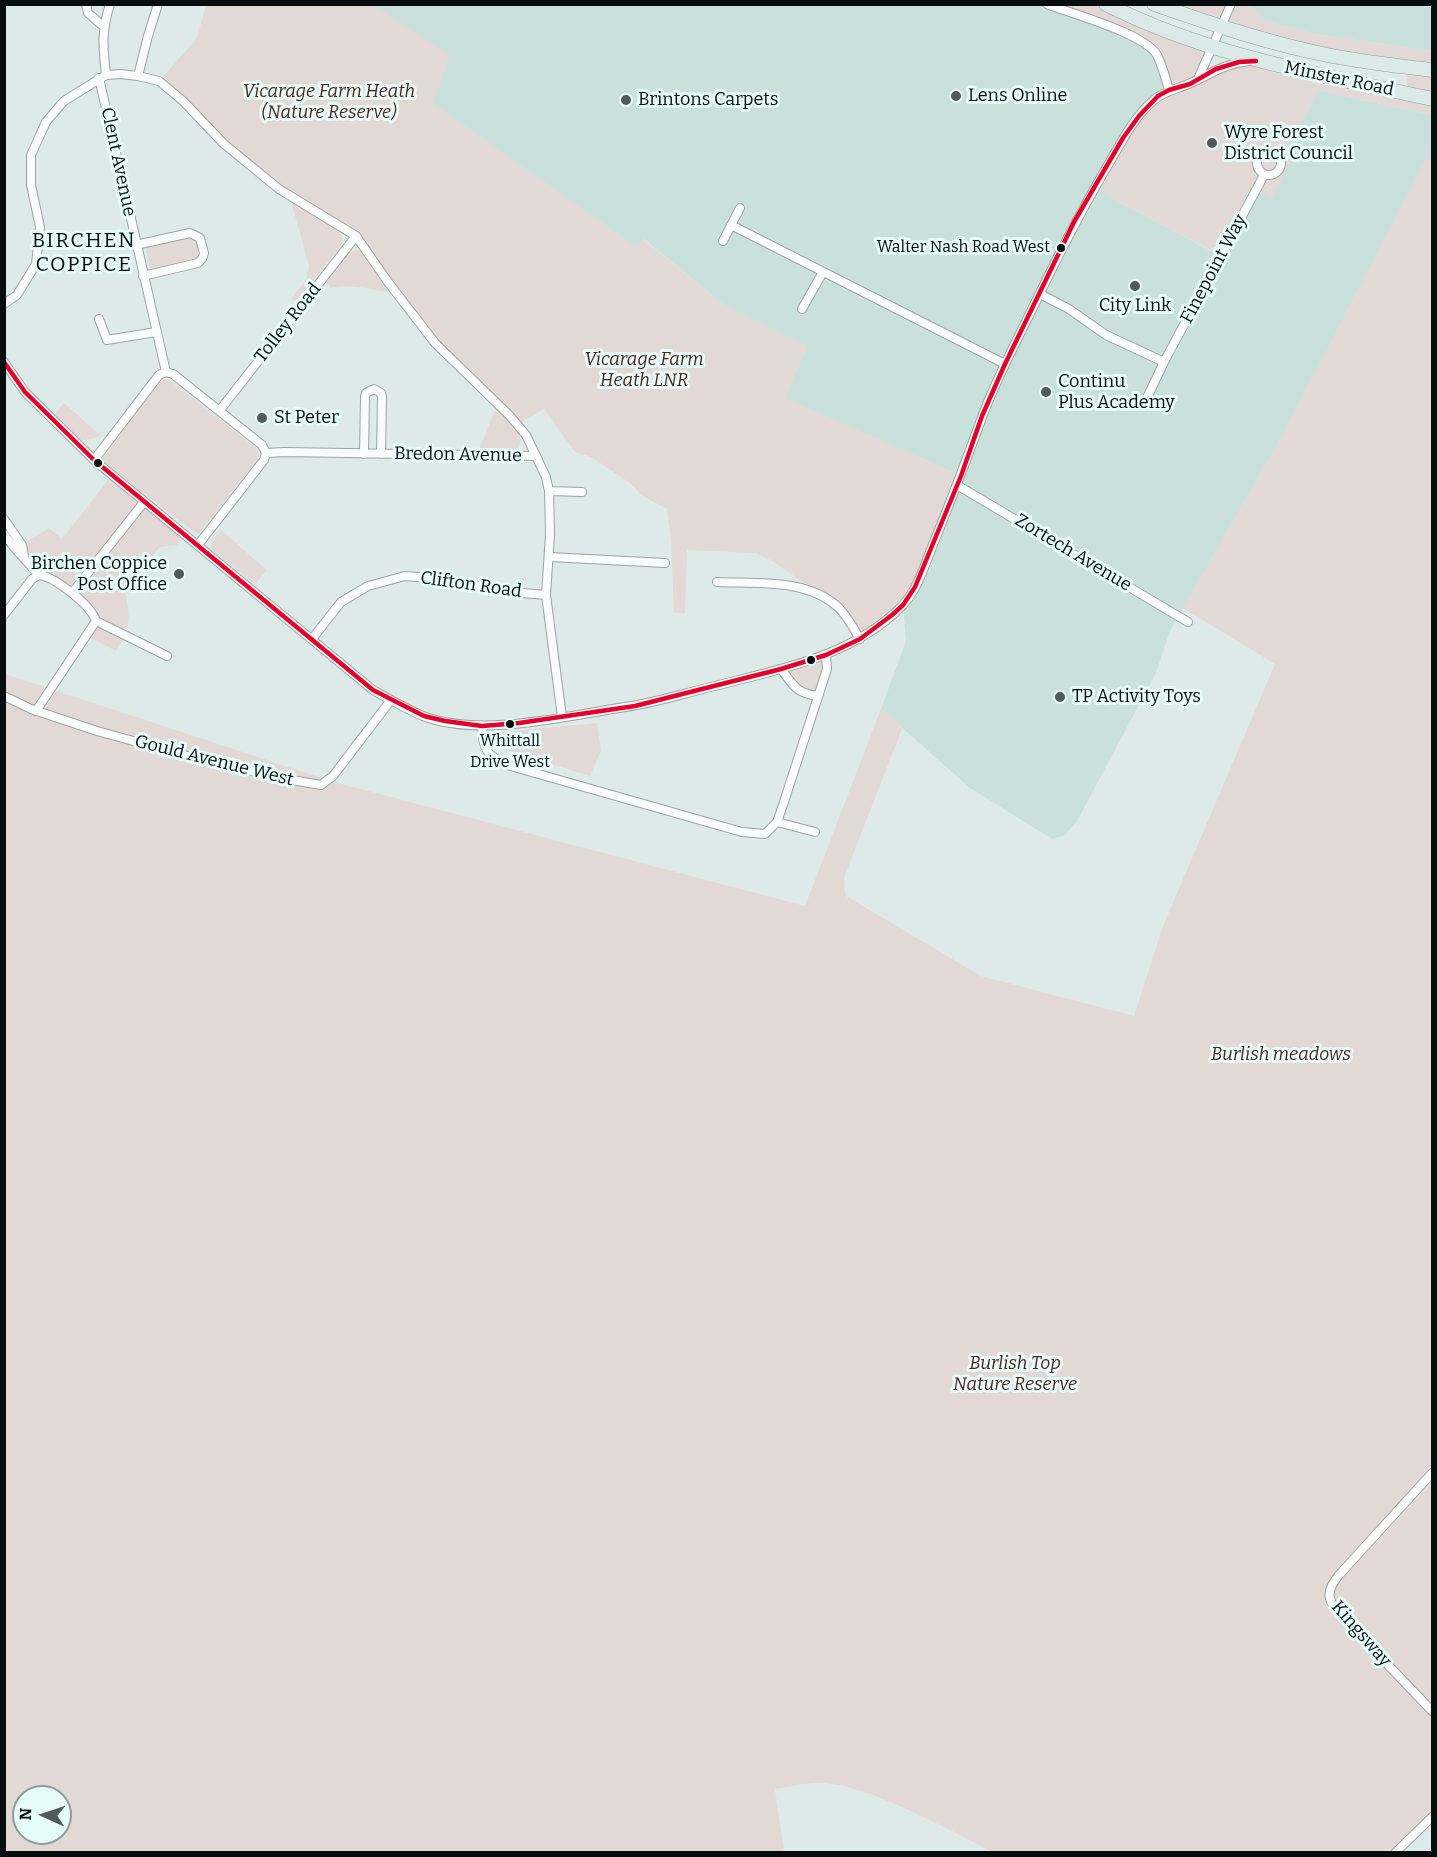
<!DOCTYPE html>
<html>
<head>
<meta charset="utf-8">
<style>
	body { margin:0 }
	#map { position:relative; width:1437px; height:1857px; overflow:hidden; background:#deeae7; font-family:Bitter,serif }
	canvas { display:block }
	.frame { position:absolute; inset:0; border:6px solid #060d0c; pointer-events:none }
	.north { position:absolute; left:12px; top:1785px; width:60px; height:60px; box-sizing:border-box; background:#e6fcf8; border:2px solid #8c9c9a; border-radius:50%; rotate:273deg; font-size:16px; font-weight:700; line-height:24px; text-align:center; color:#060d0c }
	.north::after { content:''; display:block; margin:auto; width:21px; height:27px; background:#525a59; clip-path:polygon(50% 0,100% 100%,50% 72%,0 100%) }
</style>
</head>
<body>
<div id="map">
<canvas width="1437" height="1857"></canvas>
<div class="frame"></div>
<div class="north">N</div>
</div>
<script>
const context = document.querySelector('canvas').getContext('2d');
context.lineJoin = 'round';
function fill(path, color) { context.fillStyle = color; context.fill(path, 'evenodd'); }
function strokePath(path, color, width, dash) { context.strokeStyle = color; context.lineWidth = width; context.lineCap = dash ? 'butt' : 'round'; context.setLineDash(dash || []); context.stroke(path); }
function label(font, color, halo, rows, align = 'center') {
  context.font = font + ' Bitter,serif'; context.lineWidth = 6; context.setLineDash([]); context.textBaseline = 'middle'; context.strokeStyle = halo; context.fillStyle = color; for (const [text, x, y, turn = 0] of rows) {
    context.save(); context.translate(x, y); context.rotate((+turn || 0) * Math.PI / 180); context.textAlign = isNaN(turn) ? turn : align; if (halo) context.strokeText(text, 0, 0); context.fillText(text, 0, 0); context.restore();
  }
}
const built = new Path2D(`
	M 373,5 L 1047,5 L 1147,44 L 1169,90 L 1096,186 L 1118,201 L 1220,256 L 1256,189 L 1272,198 L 1288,147 L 1318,90 L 1432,115 L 1432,147 L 1423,166 L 1278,444 L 1170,631 L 1155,675 L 1077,821 L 1065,835 L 1052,839 L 970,788 L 881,709 L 906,641 L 903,605 L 961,476 L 784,398 L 807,347 L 725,306 L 644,239 L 637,248 L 433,104 Z
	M 1249,5 L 1432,5 L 1432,51 L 1315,34 L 1265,21 Z`);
const green = new Path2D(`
	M 206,5 L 373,5 L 450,55 L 433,104 L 637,248 L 643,239 L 725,306 L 807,347 L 785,398 L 961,476 L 903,605 L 860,639 L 841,609 L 774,562 L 756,553 L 687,550 L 685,614 L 674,612 L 671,540 L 667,509 L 641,495 L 630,483 L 591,457 L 575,452 L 544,409 L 522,422 L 435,343 L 356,236 L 279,189 L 159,81 L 197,38 Z
	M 1047,5 L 1106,5 L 1212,46 L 1198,78 L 1239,62 L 1408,93 L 1405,67 L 1360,61 L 1154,5 L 1249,5 L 1265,21 L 1315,34 L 1432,51 L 1432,115 L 1318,90 L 1288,147 L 1293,156 L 1272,198 L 1256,190 L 1221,256 L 1118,201 L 1095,186 L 1139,116 L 1169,90 L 1147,44 Z
	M 1432,147 L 1432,1465 L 1327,1584 L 1330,1601 L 1325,1603 L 1330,1610 L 1432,1717 L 1432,1812 L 1391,1852 L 993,1852 C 952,1831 862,1781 817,1783 C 803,1783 789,1787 775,1789 L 784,1852 L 5,1852 L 5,674 L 334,782 L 805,906 L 881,709 L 894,718 L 902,729 L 845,875 L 844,886 L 846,896 L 981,976 L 1134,1016 L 1163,926 L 1275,664 L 1183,608 L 1278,444 ZM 24,1797 L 60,1797 L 60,1833 L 24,1833 Z
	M 291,201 L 337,228 L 342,236 L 342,244 L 297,301 L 291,299 L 306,280 L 309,266 Z
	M 191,237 L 197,240 L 199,257 L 196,260 L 150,270 L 146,248 Z
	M 359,250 L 364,253 L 393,293 C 373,290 350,283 330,288 L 326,280 L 346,253 Z
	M 168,379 L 257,449 L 259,458 L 199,533 L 193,531 L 104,463 L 102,459 L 158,381 Z
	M 64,403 L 100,435 C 77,449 69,430 54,415 Z
	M 496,408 C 507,419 530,435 516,451 L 510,453 L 478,452 Z
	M 112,475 L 184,535 L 177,545 L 160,547 L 125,589 C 130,618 132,624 116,651 L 87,636 L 94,614 L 46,576 L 5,534 L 4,519 L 22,545 L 49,528 L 62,539 Z
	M 221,530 L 267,570 L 255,584 L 212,550 L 211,544 Z
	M 824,656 L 827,669 L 818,696 L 808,695 L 781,669 Z
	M 597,723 L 601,751 L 590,776 L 489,745 L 492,733 Z
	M 1432,1482 L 1432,1705 L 1347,1617 L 1333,1598 L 1337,1584 Z`);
const minor = new Path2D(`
	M 86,4 L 88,13 L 103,26
	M 1047,4 C 1072,14 1144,33 1157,55 C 1162,65 1166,79 1169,90
	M 106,75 C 103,47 101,33 110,4
	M 138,76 L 148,36 L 158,4
	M 99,78 L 166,372
	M 1198,79 L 1231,4
	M1257 163a12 12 0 1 1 24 0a12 12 0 1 1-24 0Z
	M 731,225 L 1005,364
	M 723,241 L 740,208
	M 136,245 L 190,233 L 200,238 L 204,253 L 202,259 L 198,263 L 143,276
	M 1040,294 L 1069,309 L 1106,335 L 1164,362
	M 4,304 L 17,295 L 36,264 L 40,227 L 31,185 L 31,155 L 46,122 L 64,101 L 106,75 L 120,74 L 138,76 L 159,81 L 183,101 L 224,144 L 279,189 L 356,236 L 388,282 L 435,343 L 509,415 L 526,435 L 546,477 L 549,491 L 550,534 L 546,595 L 562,717
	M 802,309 L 823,272
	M 99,319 L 107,340 L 156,332
	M 4,362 L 25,392 L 94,460 L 373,690 C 389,699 406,709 423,716 C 481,738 565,716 625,707 C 655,703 685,693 715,686 C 780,669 851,657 901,607 C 918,590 925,564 934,542 C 951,501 966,461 981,420 C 996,378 1019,337 1038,297 C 1061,250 1084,205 1111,160 C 1123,139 1135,116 1154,100 C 1165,90 1179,89 1193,82 C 1214,72 1226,63 1250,61
	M 1146,400 L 1164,362 L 1264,175
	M 220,410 L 356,236
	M 266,453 L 284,452 L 536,456
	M 364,454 L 365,397 L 366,393 L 374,389 L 381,393 L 382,397 L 381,454
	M 94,460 L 159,375 L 166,372 L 173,374 L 262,445 L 266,453 L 264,460 L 198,545
	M 957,485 L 1188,622
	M 549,491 L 582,492
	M 4,519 L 22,545 L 24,556
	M 4,534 C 14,549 27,561 39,575 C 55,577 91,605 96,621 L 167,656
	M 550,557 L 665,563
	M 717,582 C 757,584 807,578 839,608 C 847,616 854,629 860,639
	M 72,593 L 144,502
	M 4,615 L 32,579 L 39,575
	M 312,639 L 341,602 L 368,586 L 405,576 L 442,579 L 509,592 L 546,595
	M 781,669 C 794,686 796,693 818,696
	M 4,696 L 31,709 L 97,731 L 188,756 L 292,780 L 321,785 L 333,776 L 391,700
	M 36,711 L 96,621
	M 482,726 C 483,749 486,755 507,765 L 742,832 L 765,834 L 777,822 L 783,805 L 827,669 L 826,655
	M 777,822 L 815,832
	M 1432,1473 L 1339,1575 C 1323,1594 1329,1603 1344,1619 L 1432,1711
	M 1396,1852 L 1432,1817`);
const primary = new Path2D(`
	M 1106,4 C 1208,56 1322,75 1432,99
	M 1154,4 C 1211,24 1268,43 1327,55 C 1362,62 1397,66 1432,70`);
const bus1 = new Path2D(`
	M 4,362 L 25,392 L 94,460 L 373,690 L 424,716 L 445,721 L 482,726 L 519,723 L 635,706 L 781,669 L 826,655 L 860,639 L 892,615 L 903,605 L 915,587 L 961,476 L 982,416 L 1005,364 L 1074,222 L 1123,138 L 1139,116 L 1158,96 L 1169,90 L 1190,84 L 1216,69 L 1239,62 L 1256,61`);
const markers = [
	[956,96,6,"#525a59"],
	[626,100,6,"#525a59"],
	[1212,143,6,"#525a59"],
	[1061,248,5,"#060d0c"],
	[1135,286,6,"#525a59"],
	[1046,392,6,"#525a59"],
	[262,418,6,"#525a59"],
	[98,463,5,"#060d0c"],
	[179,574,6,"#525a59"],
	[811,660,5,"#060d0c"],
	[1060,697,6,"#525a59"],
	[510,724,5,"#060d0c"]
];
const busNames = [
	["Walter Nash Road West",1050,248],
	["Whittall",510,742,"center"],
	["Drive West",510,763,"center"]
];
const streetNames = [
	["Minster Road",1339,79,12],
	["Clent Avenue",118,162,78],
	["Finepoint Way",1214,269,-62],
	["Tolley Road",288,323,-52],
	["Bredon Avenue",458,455,1],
	["Zortech Avenue",1073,553,31],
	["Clifton Road",471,585,8],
	["Gould Avenue West",214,761,14],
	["Kingsway",1361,1634,49]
];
const parkNames = [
	["Vicarage Farm Heath",329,92],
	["(Nature Reserve)",329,113],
	["Vicarage Farm",644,360],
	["Heath LNR",644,381],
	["Burlish meadows",1281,1055],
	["Burlish Top",1015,1364],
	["Nature Reserve",1015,1385]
];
const poiNames = [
	["Lens Online",968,96],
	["Brintons Carpets",638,100],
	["Wyre Forest",1224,133],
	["District Council",1224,154],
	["City Link",1135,306,"center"],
	["Continu",1058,382],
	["Plus Academy",1058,403],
	["St Peter",274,418],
	["Birchen Coppice",167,564,"right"],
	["Post Office",167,585,"right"],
	["TP Activity Toys",1072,697]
];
const quarterNames = [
	["BIRCHEN",84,241],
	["COPPICE",84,265]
];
fill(built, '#cae0db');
fill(green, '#e2d9d6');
strokePath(minor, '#9ba4a2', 10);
strokePath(primary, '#8aa5a1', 15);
strokePath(minor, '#fafcfb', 8);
strokePath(primary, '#dbe9e7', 14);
strokePath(bus1, '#e4002b', 4.5);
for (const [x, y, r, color] of markers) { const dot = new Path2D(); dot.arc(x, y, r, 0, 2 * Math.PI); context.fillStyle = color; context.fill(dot); strokePath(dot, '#e6fcf8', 2); }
label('16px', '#060d0c', '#e6fcf8', busNames, 'right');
label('18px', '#060d0c', '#e6fcf8', streetNames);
label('italic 18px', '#52221f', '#e6fcf8', parkNames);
label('18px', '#060d0c', '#e6fcf8', poiNames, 'left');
context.letterSpacing = '1.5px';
label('21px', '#060d0c', '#e6fcf8', quarterNames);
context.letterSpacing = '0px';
</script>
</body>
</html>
